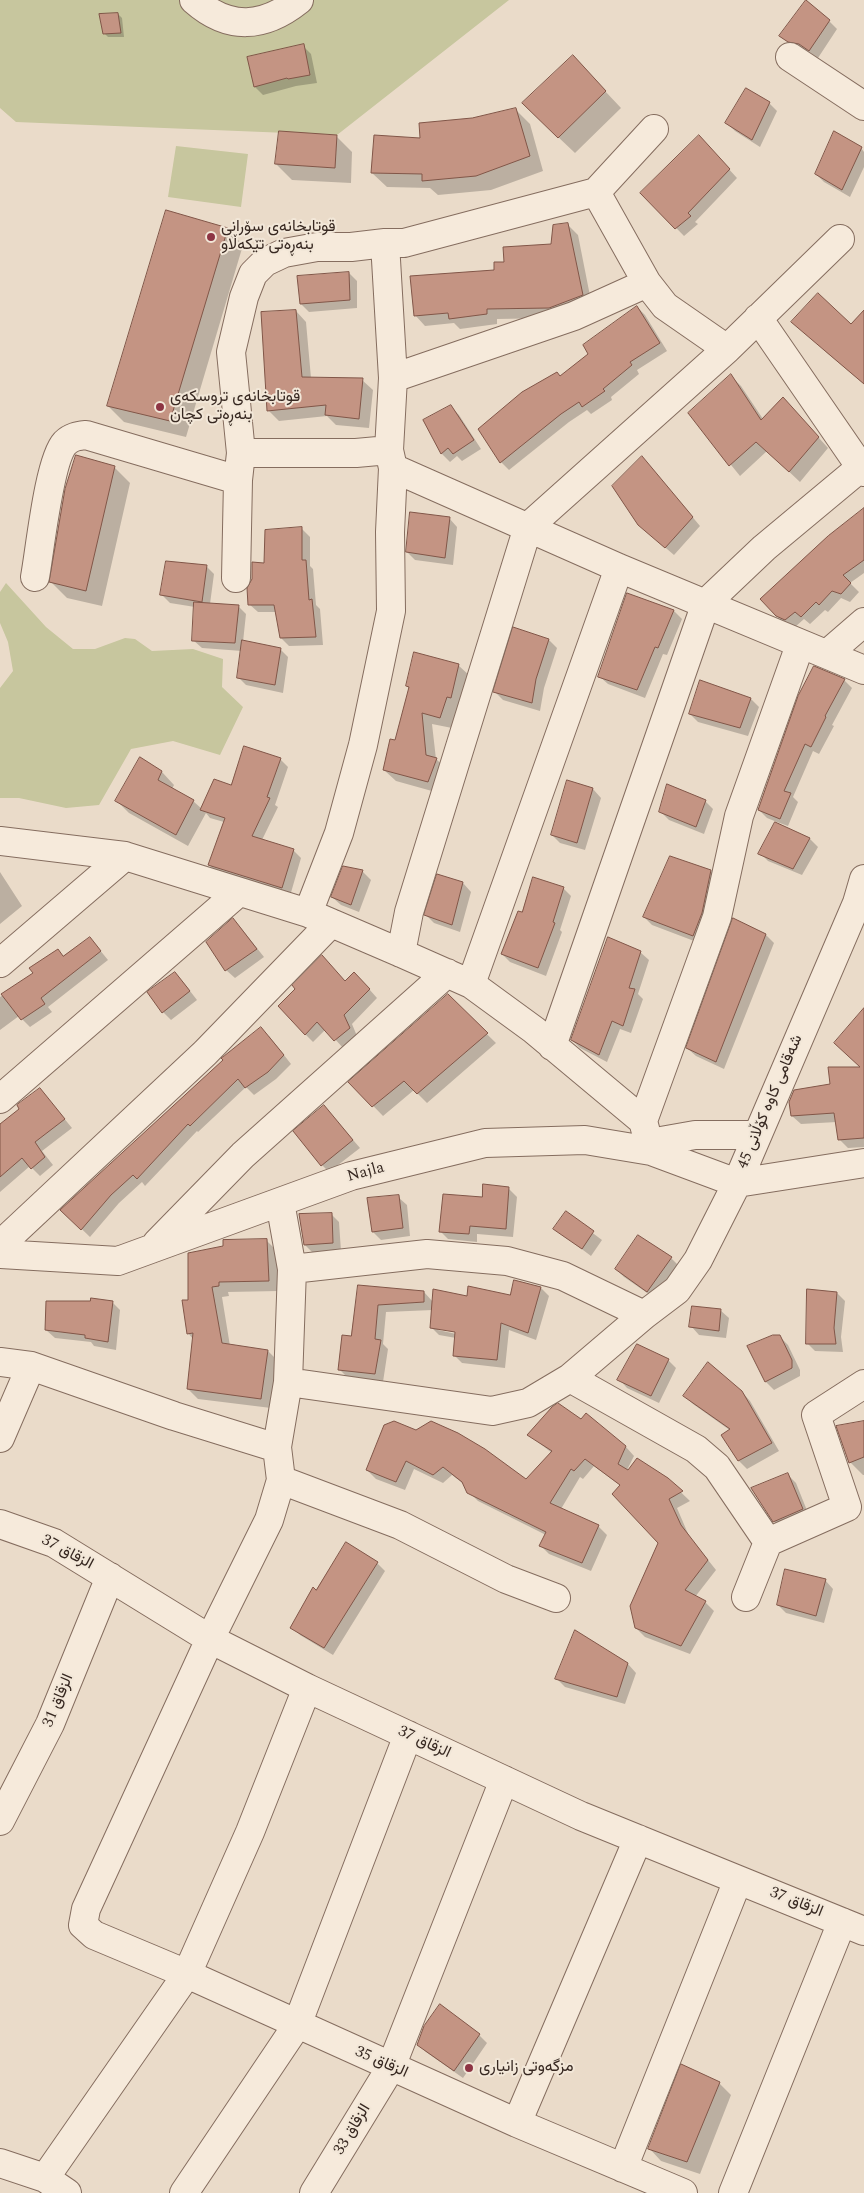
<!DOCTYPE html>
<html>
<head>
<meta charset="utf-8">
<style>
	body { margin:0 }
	canvas { display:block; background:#eadbc9 }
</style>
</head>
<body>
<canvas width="864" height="2193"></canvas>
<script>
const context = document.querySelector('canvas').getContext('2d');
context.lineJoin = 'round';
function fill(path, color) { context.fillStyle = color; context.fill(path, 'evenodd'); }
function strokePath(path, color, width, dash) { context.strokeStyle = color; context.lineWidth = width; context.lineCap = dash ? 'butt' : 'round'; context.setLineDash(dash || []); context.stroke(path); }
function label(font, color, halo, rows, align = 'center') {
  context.font = font + ' Spectral,Vazirmatn,serif'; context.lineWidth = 4; context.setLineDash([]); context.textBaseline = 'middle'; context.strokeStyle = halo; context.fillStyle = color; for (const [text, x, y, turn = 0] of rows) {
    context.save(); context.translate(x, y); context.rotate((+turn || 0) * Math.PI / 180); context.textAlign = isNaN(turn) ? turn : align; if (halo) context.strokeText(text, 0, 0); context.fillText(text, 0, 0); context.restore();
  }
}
const green = new Path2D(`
	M 0,0 L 509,0 L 337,135 L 16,122 L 0,108 Z
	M 176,146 L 248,154 L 241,207 L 168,197 Z
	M 6,583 L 46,627 L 73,649 L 95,649 L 125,638 L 135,639 L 152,651 L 193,649 L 223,659 L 222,687 L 243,707 L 220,755 L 173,741 L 131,749 L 99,805 L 66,808 L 19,798 L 0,798 L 0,688 L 13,671 L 8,642 L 0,623 L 0,592 Z`);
const shadow = new Path2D(`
	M 118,14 L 122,18 L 124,37 L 108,37 L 104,33 Z
	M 829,21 L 837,29 L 818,58 L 808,51 L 797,50 L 781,36 Z
	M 303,46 L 311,54 L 317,83 L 296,86 L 263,95 L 255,87 L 248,58 Z
	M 573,57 L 621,108 L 575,153 L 539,119 Z
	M 769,103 L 777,111 L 760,147 L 735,131 L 727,123 Z
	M 516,110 L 530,124 L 543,171 L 491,190 L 438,195 L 430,188 L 387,187 L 372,173 L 421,139 L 473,119 Z
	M 336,136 L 352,152 L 351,183 L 292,180 L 276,164 Z
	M 707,145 L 737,178 L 695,222 L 698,224 L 684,236 L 642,193 Z
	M 861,148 L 864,152 L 864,167 L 850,197 L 824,182 L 816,174 Z
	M 568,225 L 578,235 L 592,306 L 556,318 L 497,319 L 497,324 L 460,329 L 454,323 L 425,326 L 415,315 L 495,271 L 505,264 L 552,245 Z
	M 227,229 L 243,245 L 186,437 L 124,422 L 108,406 Z
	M 349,273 L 357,281 L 357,308 L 309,312 L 301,304 Z
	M 637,307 L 645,315 L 667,351 L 637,370 L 639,374 L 611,397 L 612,400 L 591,414 L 587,410 L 569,422 L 509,470 L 501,462 L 560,377 L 590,354 Z
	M 296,311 L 306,322 L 311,378 L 362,380 L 373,390 L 369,428 L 336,425 L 327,416 L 279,421 L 268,410 Z
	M 851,325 L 864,327 L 864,384 L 826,352 Z
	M 731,376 L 741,386 L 763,419 L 793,409 L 828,448 L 800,482 L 767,451 L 740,476 L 689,413 Z
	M 451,407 L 459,415 L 481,449 L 462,461 L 457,456 L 450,462 L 442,454 L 424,421 Z
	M 650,466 L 700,526 L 674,555 L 639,525 Z
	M 114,467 L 130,483 L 102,606 L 67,598 L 51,582 Z
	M 864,514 L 864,573 L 850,583 L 859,592 L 850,602 L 841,598 L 828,612 L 825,610 L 810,624 L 804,619 L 794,628 L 785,624 L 777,616 Z
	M 449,518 L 457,527 L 453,565 L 415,560 L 407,552 Z
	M 302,529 L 310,537 L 310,566 L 313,569 L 316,605 L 320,609 L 323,645 L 289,646 L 281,638 L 277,612 L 258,612 L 249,604 L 265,564 Z
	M 206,566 L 214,574 L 210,604 L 238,606 L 246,614 L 243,642 L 280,649 L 288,657 L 283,693 L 246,685 L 238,677 L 242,651 L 202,648 L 193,640 L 195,607 L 170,603 L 162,595 Z
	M 628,594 L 674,611 L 682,619 L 667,655 L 663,654 L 645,698 L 608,684 L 599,676 Z
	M 514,629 L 549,640 L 557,648 L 544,688 L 540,711 L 503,700 L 495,692 Z
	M 458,665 L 470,676 L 452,728 L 432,724 L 436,759 L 448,770 L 439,793 L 396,781 L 384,770 L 396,741 L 410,689 L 407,686 Z
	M 844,680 L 852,688 L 832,725 L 834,726 L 819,754 L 813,751 L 793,797 L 798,802 L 788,826 L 777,822 L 776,824 L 810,839 L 818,847 L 802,875 L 768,861 L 760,853 L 777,822 L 767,818 L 759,810 Z
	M 751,699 L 759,707 L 748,736 L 698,722 L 690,714 Z
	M 140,759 L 162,772 L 174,785 L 172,789 L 193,801 L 202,809 L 231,787 L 280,759 L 288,767 L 275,805 L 278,807 L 262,840 L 293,850 L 301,858 L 290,896 L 217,873 L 209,865 L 224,822 L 210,818 L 206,813 L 188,846 L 129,813 L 117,801 Z
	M 568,781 L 593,789 L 601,798 L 585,850 L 560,843 L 552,835 Z
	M 705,801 L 713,809 L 704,834 L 669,820 L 660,811 Z
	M 344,867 L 363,872 L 371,880 L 359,912 L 341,905 L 332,897 Z
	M 711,871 L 719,879 L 702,944 L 652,925 L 644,917 Z
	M 0,872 L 22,906 L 0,924 Z
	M 463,883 L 471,892 L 460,932 L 434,923 L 426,915 Z
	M 563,888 L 571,896 L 560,930 L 562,932 L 546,976 L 510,962 L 502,954 L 522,913 Z
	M 734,920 L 766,935 L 774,943 L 724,1069 L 696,1056 L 687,1048 Z
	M 241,928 L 264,957 L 235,978 L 226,970 Z
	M 90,938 L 108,960 L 48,1007 L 52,1012 L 30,1027 L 19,1016 L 0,1030 L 0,997 L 35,974 L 58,951 L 64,957 Z
	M 640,952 L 649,960 L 638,994 L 643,999 L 631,1033 L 620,1029 L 607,1062 L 580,1048 L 572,1040 Z
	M 362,981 L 377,998 L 352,1024 L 357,1036 L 343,1048 L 326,1029 L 313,1042 L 305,1034 L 345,982 Z
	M 183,982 L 197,1000 L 171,1020 L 163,1012 Z
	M 448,996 L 496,1043 L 427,1103 L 414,1090 L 383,1116 L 350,1082 Z
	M 864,1009 L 864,1147 L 848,1148 L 839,1139 L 837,1122 L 801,1124 L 792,1116 L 832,1085 L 862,1068 Z
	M 269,1036 L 291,1064 L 276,1079 L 254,1095 L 246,1087 L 198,1132 L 197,1131 L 145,1186 L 142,1182 L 119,1203 L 90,1237 L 62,1210 Z
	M 40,1089 L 72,1128 L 42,1151 L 53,1165 L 40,1176 L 30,1166 L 0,1192 L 0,1125 L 21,1109 Z
	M 324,1106 L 360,1148 L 329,1172 L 322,1165 Z
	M 509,1189 L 517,1197 L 513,1237 L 477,1234 L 477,1242 L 448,1239 L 440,1231 L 483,1199 Z
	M 398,1197 L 407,1205 L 410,1236 L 381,1240 L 373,1232 Z
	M 566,1213 L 602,1240 L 591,1256 L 555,1229 Z
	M 331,1214 L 339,1222 L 341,1251 L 313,1253 L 305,1245 Z
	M 266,1240 L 276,1250 L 279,1291 L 228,1292 L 229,1296 L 222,1297 L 230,1346 L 268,1351 L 278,1361 L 271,1408 L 198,1399 L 188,1389 L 193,1339 L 188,1333 L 190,1301 Z
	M 671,1258 L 679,1266 L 656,1299 L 624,1277 L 616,1269 Z
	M 515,1281 L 541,1288 L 549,1296 L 536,1340 L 509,1330 L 505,1368 L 462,1363 L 454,1355 L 456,1338 L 439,1335 L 431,1327 L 433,1310 L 386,1312 L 383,1344 L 388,1349 L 383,1382 L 347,1377 L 339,1369 L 352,1338 L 359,1287 L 424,1292 L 433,1302 L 468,1297 L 510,1297 ZM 438,1328 L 462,1332 L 461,1335 L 438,1330 Z
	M 837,1293 L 845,1301 L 841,1337 L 843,1352 L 815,1351 L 807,1343 Z
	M 112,1302 L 120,1310 L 116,1350 L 94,1346 L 91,1342 L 55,1338 L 46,1330 L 91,1303 Z
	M 720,1310 L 729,1318 L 726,1338 L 699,1335 L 691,1326 Z
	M 780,1337 L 788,1345 L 800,1370 L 800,1376 L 774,1390 L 766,1382 L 748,1347 Z
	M 668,1360 L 676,1368 L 659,1403 L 627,1388 L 619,1379 Z
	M 742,1392 L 750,1401 L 779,1451 L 747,1469 L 739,1461 L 722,1435 L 731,1431 L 693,1404 L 685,1396 Z
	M 581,1421 L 626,1447 L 634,1456 L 625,1474 L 667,1479 L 690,1501 L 677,1508 L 689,1536 L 716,1570 L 695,1597 L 705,1602 L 714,1611 L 690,1654 L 645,1637 L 636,1628 L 660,1543 L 621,1486 L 594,1466 L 583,1479 L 580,1477 L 561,1509 L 598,1526 L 607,1535 L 591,1571 L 549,1554 L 541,1546 L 546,1535 L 478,1501 L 469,1492 L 465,1485 L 452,1475 L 443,1483 L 414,1469 L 405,1490 L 376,1479 L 367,1470 L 385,1426 L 527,1480 L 552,1453 L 529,1435 Z
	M 864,1422 L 864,1475 L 863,1475 L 850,1462 Z
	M 788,1475 L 796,1483 L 810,1518 L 782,1529 L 774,1521 Z
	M 377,1563 L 385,1571 L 333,1655 L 300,1635 L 292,1627 L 317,1592 Z
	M 825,1580 L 833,1589 L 824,1623 L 786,1613 L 778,1605 Z
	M 628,1664 L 636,1673 L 625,1704 L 565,1687 L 557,1679 Z
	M 479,2035 L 487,2043 L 463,2078 L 426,2052 L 418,2044 Z
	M 719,2083 L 731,2095 L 700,2174 L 661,2161 L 649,2148 Z`);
const building = new Path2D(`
	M 806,0 L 830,20 L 809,51 L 799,44 L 788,42 L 779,36 Z
	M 118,13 L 121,33 L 103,34 L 99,14 Z
	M 304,44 L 310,75 L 288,79 L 287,78 L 254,87 L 247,57 Z
	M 573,55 L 606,91 L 558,138 L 522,103 Z
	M 746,88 L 770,102 L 752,140 L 725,123 Z
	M 516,108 L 530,156 L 476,176 L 422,181 L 422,174 L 371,173 L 374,135 L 420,138 L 419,123 L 472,118 Z
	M 279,131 L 337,135 L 335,168 L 275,164 Z
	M 834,131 L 862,147 L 842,190 L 815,174 Z
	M 699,135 L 730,169 L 688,213 L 691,216 L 675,229 L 640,193 Z
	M 166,210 L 228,228 L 170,421 L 107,406 Z
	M 568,223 L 583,295 L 549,308 L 487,309 L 487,314 L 449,319 L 448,313 L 414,316 L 410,276 L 494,270 L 494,262 L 504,262 L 503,247 L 551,244 L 553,225 Z
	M 349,272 L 350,300 L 300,304 L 297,276 Z
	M 818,293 L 851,324 L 864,310 L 864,384 L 791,322 Z
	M 637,306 L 660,343 L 630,362 L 632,365 L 603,389 L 605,391 L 582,407 L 579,402 L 561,414 L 500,463 L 478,429 L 522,392 L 557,372 L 560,376 L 588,354 L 583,345 Z
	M 296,310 L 302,377 L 363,378 L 359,419 L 325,415 L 326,405 L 267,411 L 261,312 Z
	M 731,374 L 761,420 L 783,397 L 819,437 L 789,472 L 756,442 L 729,466 L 688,413 Z
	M 451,405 L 474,440 L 453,454 L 448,448 L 441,454 L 423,420 Z
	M 76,455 L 115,466 L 86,591 L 49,582 L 65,489 Z
	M 642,456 L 693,517 L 665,548 L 638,525 L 612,486 Z
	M 864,508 L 864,560 L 843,575 L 851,583 L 841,594 L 832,591 L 819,605 L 816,602 L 801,617 L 795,612 L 785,620 L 776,616 L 760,599 L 828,536 Z
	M 410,512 L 450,517 L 445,558 L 406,552 Z
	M 302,527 L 302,560 L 306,560 L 309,600 L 312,599 L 316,637 L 280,638 L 274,605 L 248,605 L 247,588 L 252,579 L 252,562 L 264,563 L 265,530 Z
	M 166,561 L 207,565 L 202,602 L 160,595 Z
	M 627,593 L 674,610 L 658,648 L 655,647 L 637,690 L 598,677 Z
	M 194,602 L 239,605 L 235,643 L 192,641 Z
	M 513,627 L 549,639 L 536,679 L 532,703 L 493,692 Z
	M 242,640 L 281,648 L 275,685 L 237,678 Z
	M 414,652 L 459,664 L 451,698 L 447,697 L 440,718 L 422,713 L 426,755 L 437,758 L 428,782 L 383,770 L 390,739 L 395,740 L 409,687 L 406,686 Z
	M 814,666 L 845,679 L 825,716 L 826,717 L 811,747 L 805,744 L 784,791 L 791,793 L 780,819 L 758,810 L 798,696 Z
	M 700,680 L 751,698 L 740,728 L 689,714 Z
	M 244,746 L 281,758 L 267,797 L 270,798 L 252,836 L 294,849 L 282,888 L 208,865 L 225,818 L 200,810 L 214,779 L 231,785 Z
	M 140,757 L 162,771 L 158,780 L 194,800 L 176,835 L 115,801 Z
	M 567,780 L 593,788 L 577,843 L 551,835 Z
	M 667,784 L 706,800 L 696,827 L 659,812 Z
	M 775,822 L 810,838 L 793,869 L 758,854 Z
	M 670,856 L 711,870 L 702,913 L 693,936 L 643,917 Z
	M 343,866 L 363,870 L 351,905 L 331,897 Z
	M 437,874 L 463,882 L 452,925 L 424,915 Z
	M 533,877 L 564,887 L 553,922 L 555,923 L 538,968 L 501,954 L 518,911 L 522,912 Z
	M 233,918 L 257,949 L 225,971 L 206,942 Z
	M 733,918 L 766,934 L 716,1062 L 686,1048 Z
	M 90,937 L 101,951 L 41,998 L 45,1004 L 21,1020 L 1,994 L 33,973 L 29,968 L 58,949 L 63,956 Z
	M 608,937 L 641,951 L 629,988 L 635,989 L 623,1026 L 612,1021 L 599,1055 L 571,1040 Z
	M 322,955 L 345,981 L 354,972 L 370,989 L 344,1015 L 350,1028 L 334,1041 L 317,1022 L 305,1035 L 278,1006 L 295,989 L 292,985 Z
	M 175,972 L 190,991 L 162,1013 L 147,992 Z
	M 448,994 L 488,1033 L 417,1094 L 404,1081 L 372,1107 L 348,1082 Z
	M 864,1008 L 864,1138 L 838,1140 L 834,1113 L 791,1116 L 789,1102 L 794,1090 L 830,1084 L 828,1067 L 860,1067 L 834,1043 Z
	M 261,1027 L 284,1055 L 268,1072 L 245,1088 L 238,1079 L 190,1126 L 188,1124 L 137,1179 L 133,1175 L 111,1195 L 81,1230 L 60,1210 L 223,1060 L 221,1058 L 224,1056 Z
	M 40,1088 L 65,1119 L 35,1142 L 45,1157 L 31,1169 L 22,1158 L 0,1177 L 0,1124 L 19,1109 L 17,1105 Z
	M 324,1105 L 353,1140 L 321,1166 L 293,1131 Z
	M 483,1184 L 509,1187 L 506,1229 L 470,1226 L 469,1234 L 439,1232 L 443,1194 L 482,1197 Z
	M 399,1195 L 403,1228 L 372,1232 L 367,1198 Z
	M 566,1211 L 594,1231 L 582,1249 L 553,1229 Z
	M 332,1213 L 333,1243 L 304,1245 L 299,1214 Z
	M 638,1235 L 672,1257 L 647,1292 L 615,1269 Z
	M 267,1239 L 269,1281 L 219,1282 L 219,1286 L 212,1287 L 222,1343 L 268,1350 L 261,1399 L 187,1389 L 193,1333 L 187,1334 L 182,1300 L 188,1300 L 188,1253 L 223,1246 L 223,1240 Z
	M 514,1280 L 541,1287 L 528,1333 L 501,1323 L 497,1360 L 453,1356 L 455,1332 L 430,1328 L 433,1289 L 467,1296 L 468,1286 L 510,1295 Z
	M 358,1285 L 424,1291 L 424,1302 L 378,1305 L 375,1339 L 381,1340 L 375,1374 L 338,1370 L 342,1335 L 351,1336 Z
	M 807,1289 L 837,1292 L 834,1328 L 836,1344 L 806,1344 Z
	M 91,1298 L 113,1301 L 108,1342 L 85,1338 L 85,1335 L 45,1330 L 46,1301 L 90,1301 Z
	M 692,1306 L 721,1309 L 719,1331 L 689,1327 Z
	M 773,1335 L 780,1335 L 792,1360 L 792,1368 L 765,1382 L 747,1346 Z
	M 637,1344 L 669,1359 L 651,1396 L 617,1380 Z
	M 708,1362 L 742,1391 L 772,1443 L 738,1461 L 721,1435 L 730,1429 L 683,1396 Z
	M 558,1403 L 581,1419 L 586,1413 L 626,1446 L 618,1464 L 628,1470 L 637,1458 L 668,1478 L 683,1491 L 669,1499 L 681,1525 L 708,1560 L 685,1590 L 706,1601 L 681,1646 L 635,1628 L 630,1606 L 658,1543 L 612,1494 L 620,1485 L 585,1459 L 574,1471 L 571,1469 L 550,1503 L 599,1525 L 582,1563 L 539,1546 L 546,1532 L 467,1493 L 462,1482 L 443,1467 L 433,1475 L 406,1461 L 396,1482 L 366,1470 L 384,1425 L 394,1421 L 416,1430 L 431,1421 L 458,1433 L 485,1449 L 526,1479 L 552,1451 L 527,1435 L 552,1407 Z
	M 864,1421 L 864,1457 L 849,1463 L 836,1426 Z
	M 788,1473 L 803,1509 L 773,1522 L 751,1488 Z
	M 346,1542 L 378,1562 L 324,1648 L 290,1628 L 313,1587 L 316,1590 Z
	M 785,1569 L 826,1579 L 816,1616 L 777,1605 Z
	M 575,1630 L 628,1663 L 617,1697 L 555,1679 Z
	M 440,2004 L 480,2034 L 454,2071 L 417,2045 L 424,2026 Z
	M 681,2064 L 720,2082 L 687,2162 L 648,2149 Z`);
const minor = new Path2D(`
	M 194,0 C 229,31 264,28 299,0
	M 790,57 L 864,106
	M 654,129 L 596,192 L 647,283 L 665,306 L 727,349
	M 758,318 L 864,472
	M 393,378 L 574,316 L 647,283
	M 241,453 L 356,453 L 389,450
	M 393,468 L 619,568 L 864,670
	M 35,577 C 40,550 49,460 65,443 C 71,437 77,436 86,435 L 238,480
	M 236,578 L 238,480 L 241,453 L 231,352 L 244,297 L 253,274 L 265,262 L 284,253 L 317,247 L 351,247 L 385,243 L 404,243 L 596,192
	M 827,654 L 864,622
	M 0,841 L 125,856 L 308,913 L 401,953 L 471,984 L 534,1030 L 643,1121
	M 864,879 L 857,903 L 864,907
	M 857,903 L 737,1183 L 864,1163
	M 308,913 L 339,833 L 363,745 L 391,611 L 390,532 L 393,468 L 389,450 L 393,378 L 385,243
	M 401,953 L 409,912 L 528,527 L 727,349 L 840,239
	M 0,963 L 125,856
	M 471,984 L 619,568
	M 552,1046 L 706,603 L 764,548 L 860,468
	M 0,1099 L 239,892
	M 756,1135 L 695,1135 L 661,1141 L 651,1151 L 643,1121 L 717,917 L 739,816 L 800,645
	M 280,1202 L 292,1269 L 288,1382 L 277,1447 L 281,1480 L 269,1520 L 210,1639 L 86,1909 L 83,1925 L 94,1935 L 187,1974 L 517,2123 L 683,2193
	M 157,1243 L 243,1155 L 447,973
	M 0,1245 L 205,1053 L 331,923
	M 0,1254 L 118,1261 L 351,1176 L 485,1143 L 585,1140 L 651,1151 L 737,1183 L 698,1260 L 677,1290 L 644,1315 L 570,1378 L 528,1403 L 492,1411 L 288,1382
	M 292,1269 L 427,1254 L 507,1261 L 563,1276 L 644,1315
	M 0,1362 L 31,1366 L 174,1416 L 277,1448
	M 570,1378 L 696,1449 L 717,1467 L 768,1542 L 847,1507 L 816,1415 L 864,1384
	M 0,1438 L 31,1366
	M 281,1480 L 400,1525 L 506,1579 L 556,1598
	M 0,1524 L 54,1543 L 210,1639 L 307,1688 L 581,1816 L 864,1931
	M 746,1597 L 768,1542
	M 0,1821 L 50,1724 L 110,1577
	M 517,2123 L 638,1839
	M 0,2163 L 45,2178 L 67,2193
	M 623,2168 L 738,1880
	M 45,2178 L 187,1974 L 250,1832 L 307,1688
	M 184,2193 L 297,2025 L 408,1735
	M 314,2193 L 391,2067 L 504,1780
	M 733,2193 L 842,1922`);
const markers = [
	[211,237,5,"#8e3544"],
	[160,407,5,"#8e3544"],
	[469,2068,5,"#8e3544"]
];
const poiNames = [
	["قوتابخانەی سۆرانی",221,228],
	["بنەڕەتی تێکەڵاو",221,246],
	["قوتابخانەی تروسکەی",170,398],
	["بنەڕەتی کچان",170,416],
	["مزگەوتی زانیاری",479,2068]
];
const streetNames = [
	["شەقامی کاوە کۆڵانی 45",771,1102,-67],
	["Najla",366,1173,-15],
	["الزقاق 37",67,1553,28],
	["الزقاق 31",59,1701,-67],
	["الزقاق 37",424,1743,25],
	["الزقاق 37",796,1903,22],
	["الزقاق 35",381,2063,24],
	["الزقاق 33",353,2130,-59]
];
fill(green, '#c7c69e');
fill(shadow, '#0003');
fill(building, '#c49483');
strokePath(building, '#815648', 1);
strokePath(minor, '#856d5f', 30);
strokePath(minor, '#f6eadb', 28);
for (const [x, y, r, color] of markers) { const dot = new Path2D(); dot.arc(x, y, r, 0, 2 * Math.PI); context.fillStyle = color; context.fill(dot); strokePath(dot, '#f2e7d8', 2); }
label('16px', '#372821', '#f2e7d8', poiNames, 'left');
label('16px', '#372821', '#f2e7d8', streetNames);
</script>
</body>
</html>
